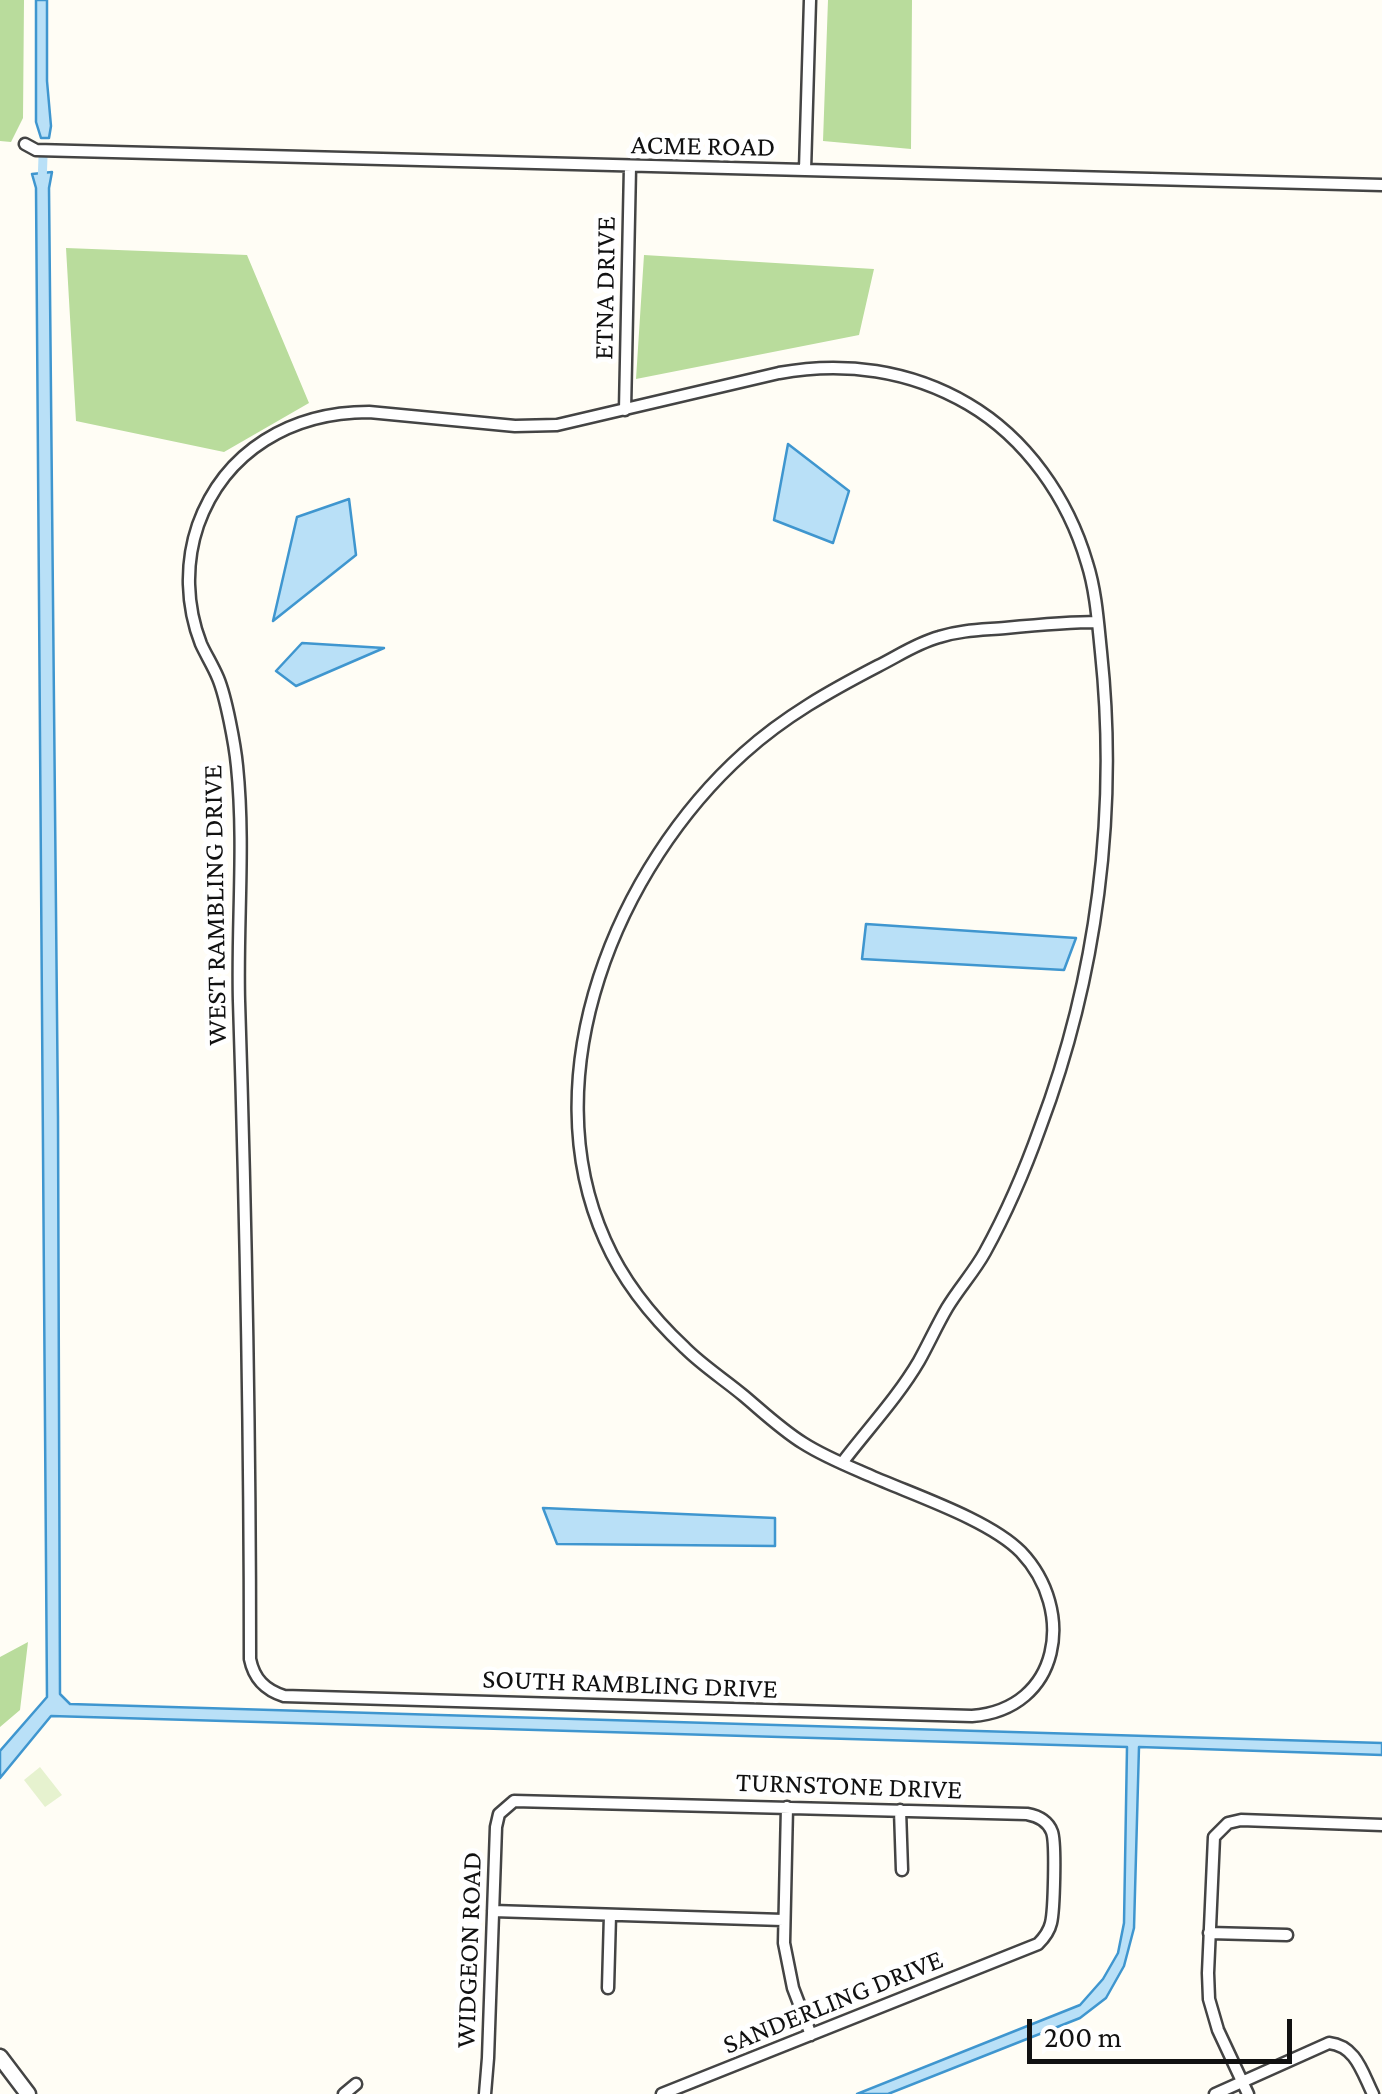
<!DOCTYPE html>
<html>
<head>
<meta charset="utf-8">
<style>
	body { margin:0 }
	#map { position:relative; width:1382px; height:2094px; overflow:hidden; background:#fffdf5; font-family:"Crimson Pro",serif }
	canvas { display:block }
	.scale { position:absolute; left:1027px; top:2019px; width:265px; height:45px; box-sizing:border-box; border:5px solid #111; border-top:0; padding-left:12px; font-size:30px; line-height:35px; white-space:nowrap; color:#111; -webkit-text-stroke:8px #fff; paint-order:stroke }
</style>
</head>
<body>
<div id="map">
<canvas width="1382" height="2094"></canvas>
<div class="scale">200 m</div>
</div>
<script>
const context = document.querySelector('canvas').getContext('2d');
context.lineJoin = 'round';
function fill(path, color) { context.fillStyle = color; context.fill(path, 'evenodd'); }
function strokePath(path, color, width, dash) { context.strokeStyle = color; context.lineWidth = width; context.lineCap = dash ? 'butt' : 'round'; context.setLineDash(dash || []); context.stroke(path); }
function label(font, color, halo, rows, align = 'center') {
  context.font = font + ' "Crimson Pro",serif'; context.lineWidth = 10; context.setLineDash([]); context.textBaseline = 'middle'; context.strokeStyle = halo; context.fillStyle = color; for (const [text, x, y, turn = 0] of rows) {
    context.save(); context.translate(x, y); context.rotate((+turn || 0) * Math.PI / 180); context.textAlign = isNaN(turn) ? turn : align; if (halo) context.strokeText(text, 0, 0); context.fillText(text, 0, 0); context.restore();
  }
}
const forest = new Path2D(`
	M 0,0 L 24,0 L 23,118 L 11,142 L 0,141 Z
	M 828,0 L 912,0 L 911,149 L 823,141 Z
	M 66,248 L 247,255 L 309,403 L 224,452 L 76,421 Z
	M 644,255 L 874,269 L 859,335 L 636,379 Z
	M 28,1642 L 20,1710 L 0,1727 L 0,1657 Z`);
const pitch = new Path2D(`
	M 40,1767 L 62,1795 L 45,1807 L 24,1780 Z`);
const water = new Path2D(`
	M 36,0 L 47,0 L 47,81 L 51,126 L 49,138 L 41,138 L 36,122 Z
	M 52,172 L 49,188 L 58,1116 L 60,1694 L 70,1704 L 1382,1743 L 1382,1755 L 1139,1747 L 1134,1928 L 1124,1966 L 1106,1998 L 1080,2018 L 888,2094 L 857,2094 L 1080,2005 L 1103,1979 L 1118,1953 L 1124,1923 L 1127,1747 L 51,1716 L 0,1778 L 0,1751 L 47,1697 L 36,188 L 32,174 Z
	M 788,444 L 849,491 L 833,543 L 774,520 Z
	M 349,499 L 356,555 L 273,621 L 297,517 Z
	M 302,643 L 384,648 L 296,686 L 276,671 Z
	M 866,924 L 1076,938 L 1064,970 L 862,959 Z
	M 543,1508 L 775,1518 L 775,1546 L 557,1544 Z`);
const canal = new Path2D(`
	M 42,184 L 43,157`);
const minor = new Path2D(`
	M 25,144 L 36,150 L 1382,185
	M 805,170 L 810,0
	M 625,410 L 630,167
	M 842,1463 C 867,1430 898,1397 919,1361 C 929,1343 937,1325 947,1308 C 959,1288 974,1272 985,1252 C 1007,1212 1025,1170 1040,1128 C 1097,977 1118,812 1101,652 C 1098,623 1096,591 1087,563 C 1068,498 1026,438 968,404 C 910,370 844,361 779,373 L 557,425 L 515,426 L 369,412 C 292,412 225,450 198,525 C 185,563 186,606 201,644 C 206,655 213,666 218,678 C 226,697 235,745 237,766 C 245,844 237,922 239,1001 C 246,1220 250,1440 250,1659 C 254,1679 265,1690 284,1696 L 972,1716 C 1061,1709 1076,1610 1021,1552 C 990,1520 914,1495 871,1476 C 848,1466 825,1457 803,1443 C 782,1430 763,1412 744,1396 C 725,1380 703,1366 685,1348 C 653,1318 623,1281 605,1240 C 531,1075 617,867 744,753 C 785,716 830,691 878,666 C 898,656 917,643 939,637 C 961,630 982,630 1005,628 C 1036,625 1067,622 1098,622
	M 787,1807 L 784,1943 L 793,1988 L 811,2035
	M 900,1810 L 902,1870
	M 493,1911 L 783,1920
	M 1209,1933 L 1287,1935
	M 608,1988 L 610,1915
	M 344,2094 L 356,2084
	M 485,2094 L 488,2058 L 496,1827 L 499,1814 L 514,1801 L 1027,1814 C 1038,1816 1048,1821 1052,1832 C 1056,1843 1054,1911 1051,1923 C 1049,1932 1044,1938 1038,1944 L 662,2094
	M 1215,2094 L 1329,2043 C 1356,2046 1362,2072 1373,2094
	M 1248,2094 L 1218,2030 L 1209,1999 L 1208,1973 L 1214,1837 L 1228,1823 L 1241,1820 L 1382,1825`);
const tertiary = new Path2D(`
	M 0,2057 L 28,2094`);
const streetNames = [
	["ACME ROAD",703,146,1],
	["ETNA DRIVE",605,288,-89],
	["WEST RAMBLING DRIVE",215,905,-91],
	["SOUTH RAMBLING DRIVE",630,1684,2],
	["TURNSTONE DRIVE",849,1786,2],
	["WIDGEON ROAD",469,1950,-88],
	["SANDERLING DRIVE",833,2002,-22]
];
fill(forest, '#b9dc9c');
fill(pitch, '#e6f2cf');
fill(water, '#b9e0f7');
strokePath(water, '#3f96cf', 2.5);
strokePath(canal, '#b9e0f7', 9);
strokePath(minor, '#444', 15);
strokePath(tertiary, '#444', 19);
strokePath(minor, '#fff', 10);
strokePath(tertiary, '#fff', 14);
label('28px', '#111', '#fff', streetNames);
</script>
</body>
</html>
